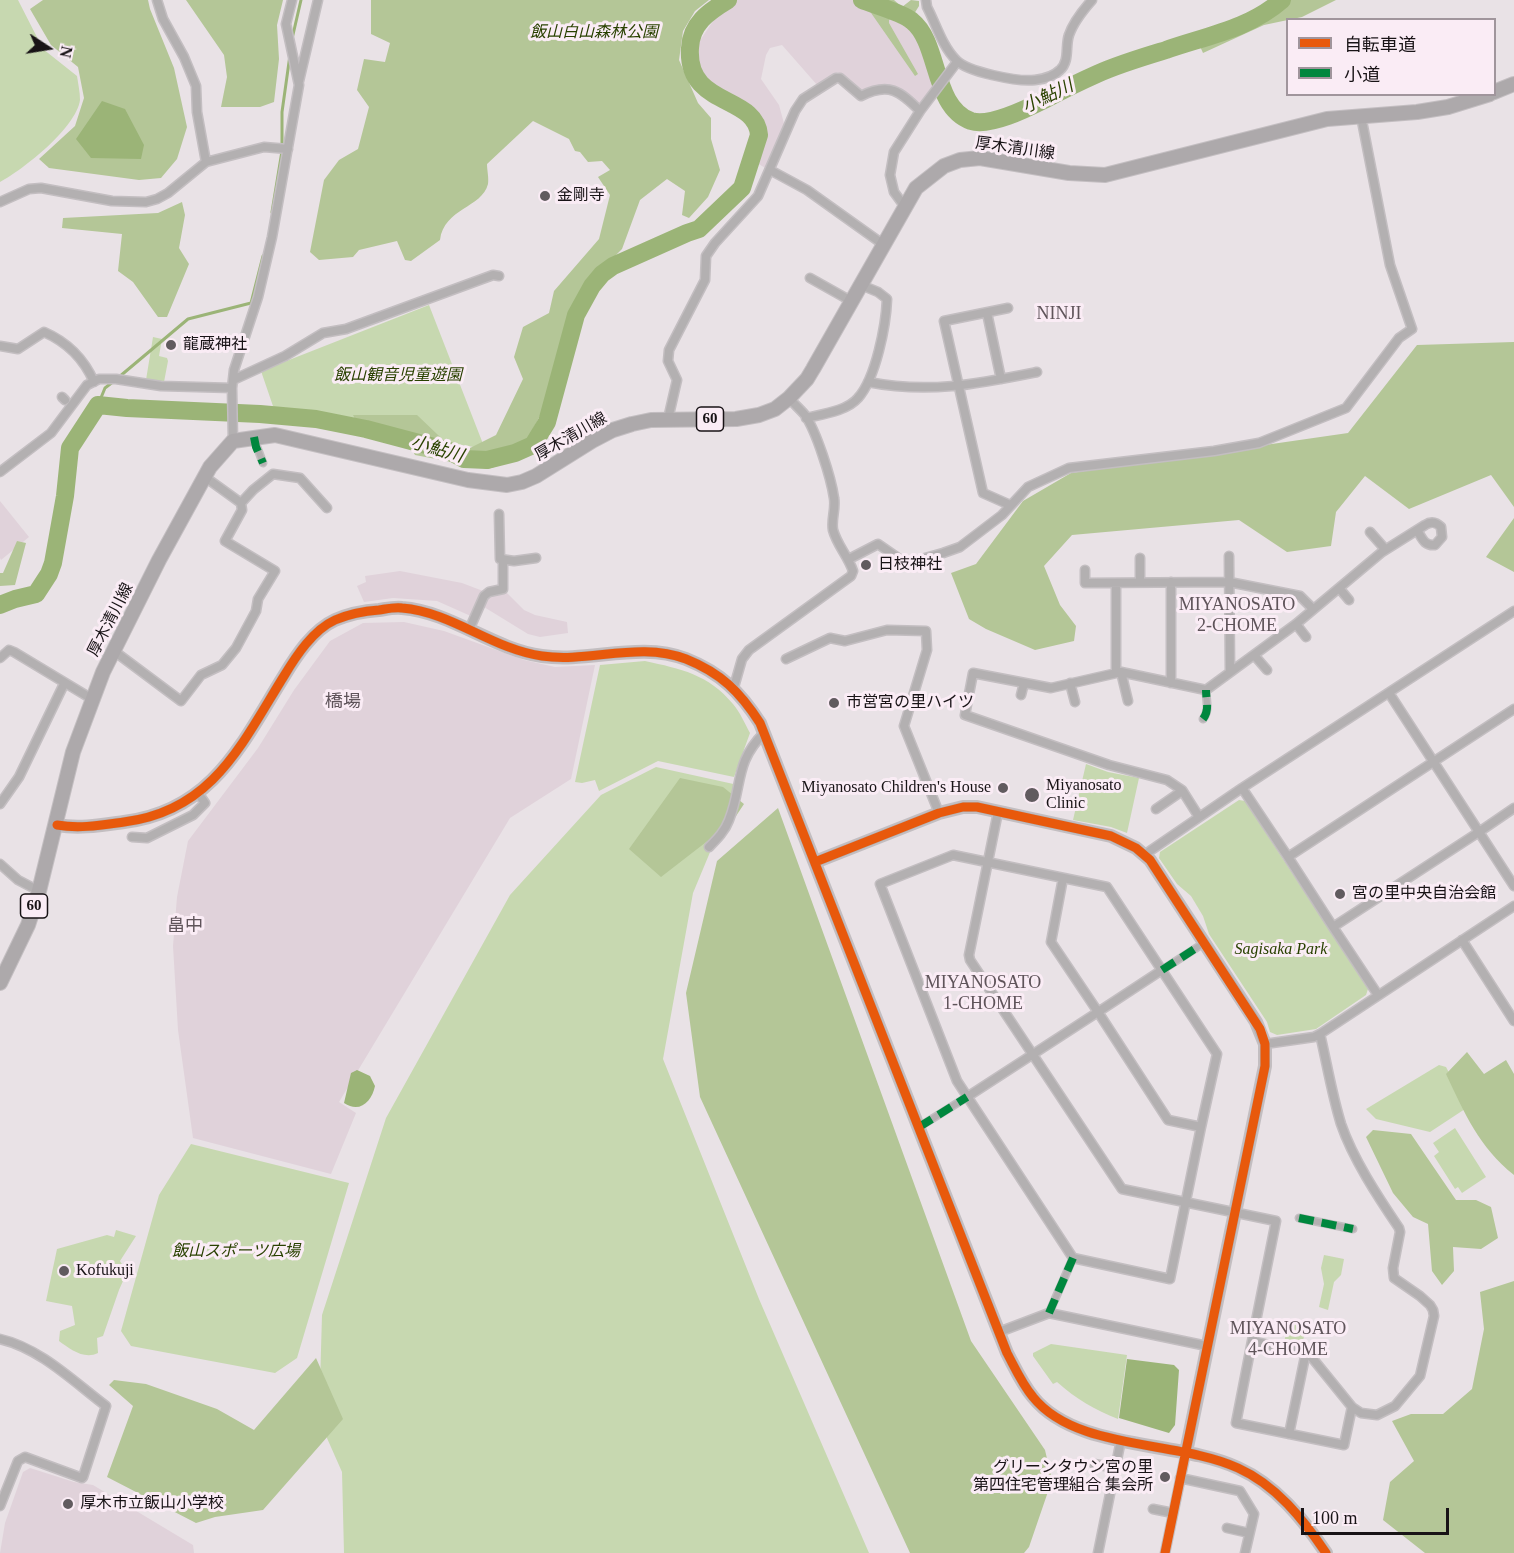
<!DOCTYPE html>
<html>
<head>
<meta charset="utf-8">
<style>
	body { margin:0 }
	#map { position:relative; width:1514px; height:1553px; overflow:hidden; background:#e9e2e6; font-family:"Times New Roman","Noto Sans JP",serif }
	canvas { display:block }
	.legend { position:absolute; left:1286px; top:18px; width:210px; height:78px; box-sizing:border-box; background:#faecf5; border:2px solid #a0959c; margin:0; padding:8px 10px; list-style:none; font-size:18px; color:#181316 }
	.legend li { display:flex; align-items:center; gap:12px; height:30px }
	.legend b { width:30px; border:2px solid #a0959c }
	.north { position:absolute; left:18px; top:18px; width:60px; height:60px; -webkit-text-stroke:4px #faecf5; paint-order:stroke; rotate:102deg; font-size:16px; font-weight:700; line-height:24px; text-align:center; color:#181316 }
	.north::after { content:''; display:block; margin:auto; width:21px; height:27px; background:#181316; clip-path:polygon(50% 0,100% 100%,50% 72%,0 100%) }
	.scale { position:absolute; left:1301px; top:1508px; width:148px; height:27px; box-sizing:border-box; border:3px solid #181316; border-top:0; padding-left:8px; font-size:18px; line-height:21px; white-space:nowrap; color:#181316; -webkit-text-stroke:4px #faecf5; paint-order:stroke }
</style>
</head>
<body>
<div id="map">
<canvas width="1514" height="1553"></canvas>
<ul class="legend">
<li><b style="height:8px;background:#e8590c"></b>自転車道</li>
<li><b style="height:8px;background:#00873e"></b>小道</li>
</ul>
<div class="north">N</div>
<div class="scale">100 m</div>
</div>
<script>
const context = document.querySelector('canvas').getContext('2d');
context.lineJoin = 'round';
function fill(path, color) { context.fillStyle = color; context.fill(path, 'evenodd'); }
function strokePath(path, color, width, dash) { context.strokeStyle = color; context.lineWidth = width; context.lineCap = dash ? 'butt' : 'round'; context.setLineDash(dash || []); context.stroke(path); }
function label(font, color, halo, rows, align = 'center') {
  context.font = font + ' "Times New Roman","Noto Sans JP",serif'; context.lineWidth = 6; context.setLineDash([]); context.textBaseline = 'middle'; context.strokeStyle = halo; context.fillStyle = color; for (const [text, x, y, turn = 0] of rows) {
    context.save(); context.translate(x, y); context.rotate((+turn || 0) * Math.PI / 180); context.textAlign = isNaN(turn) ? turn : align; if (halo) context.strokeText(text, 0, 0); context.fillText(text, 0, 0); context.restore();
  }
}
const built = new Path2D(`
	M 736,0 L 853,0 L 888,18 L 911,25 L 917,31 L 936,76 L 936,85 L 922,104 L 917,105 L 894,87 L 874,86 L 862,93 L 857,92 L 838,72 L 818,86 L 782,45 L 770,48 L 766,55 L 761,79 L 779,105 L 785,127 L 767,169 L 757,163 L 767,129 L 763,118 L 718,90 L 700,76 L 694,62 L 699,42 L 719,12 Z
	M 0,501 L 29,537 L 1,560 L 0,558 Z
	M 400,571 L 462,583 L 483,591 L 484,594 L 473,617 L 437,601 L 393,598 L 364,602 L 357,586 L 366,582 L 365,576 Z
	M 505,591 L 524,610 L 535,615 L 567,622 L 568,633 L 540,637 L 528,634 L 484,607 L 488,595 Z
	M 404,622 L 444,631 L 524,660 L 555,667 L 595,665 L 571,779 L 510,818 L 339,1102 L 356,1113 L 331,1174 L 193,1138 L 178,1030 L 173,946 L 177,897 L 188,841 L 258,748 L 294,690 L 330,641 L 363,623 Z
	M 30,1468 L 74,1482 L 93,1485 L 193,1545 L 194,1553 L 0,1553 L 5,1523 L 23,1472 Z`);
const green = new Path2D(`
	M 0,0 L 18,0 L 43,49 L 77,76 C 78,83 80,92 80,100 C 76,128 24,169 0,182 Z
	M 429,305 L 485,449 L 275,412 L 261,371 Z
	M 153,337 L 162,339 L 159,356 L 167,358 L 168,361 L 164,382 L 146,380 Z
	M 645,661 C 681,669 708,674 733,704 C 740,712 745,724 750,733 L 734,777 L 658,761 L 599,791 L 595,780 L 582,783 L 575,782 L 600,665 Z
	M 1086,764 L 1108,772 L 1139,778 L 1127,833 L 1111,827 L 1073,820 Z
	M 656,767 L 738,785 L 693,893 L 663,1059 L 759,1299 L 869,1553 L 344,1553 L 342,1472 L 319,1420 L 322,1315 L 386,1118 L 510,895 L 601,795 Z
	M 1239,800 L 1245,801 L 1368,989 L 1366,995 L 1316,1029 L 1277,1035 L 1270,1032 L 1267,1022 L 1209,934 L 1203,916 L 1191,896 L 1177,884 L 1159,858 L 1160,852 Z
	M 1439,1065 L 1446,1067 L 1465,1103 L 1465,1109 L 1430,1132 L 1376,1119 L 1366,1109 Z
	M 1455,1128 L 1486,1177 L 1462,1193 L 1458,1187 L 1455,1189 L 1434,1156 L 1439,1152 L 1433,1143 Z
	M 191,1144 L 349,1183 L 297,1358 L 275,1373 L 131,1346 L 121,1331 L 159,1195 Z
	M 116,1230 L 136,1236 L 120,1261 L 127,1272 L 119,1290 L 103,1336 L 97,1338 L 98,1353 C 84,1360 70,1349 59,1341 L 60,1331 L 75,1325 L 72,1306 L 46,1301 L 57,1249 L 107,1235 L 114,1237 Z
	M 1324,1255 L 1344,1259 L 1341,1275 L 1334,1282 L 1328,1310 L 1319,1307 L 1324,1284 L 1321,1268 Z
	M 1288,1323 L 1306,1326 L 1302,1346 L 1284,1343 Z
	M 1051,1344 L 1127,1355 L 1118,1419 C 1095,1410 1076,1399 1057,1382 L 1053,1384 L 1033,1356 L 1033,1353 Z`);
const forest = new Path2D(`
	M 43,0 L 148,0 L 150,9 L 174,68 L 187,127 L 177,159 L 161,178 L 139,180 L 49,168 L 39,159 L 75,126 L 84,98 L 78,67 L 51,45 L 30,9 Z
	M 186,0 L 283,0 L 277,25 L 279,59 L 274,102 L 260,107 L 221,107 L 227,77 L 224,55 Z
	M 371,0 L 709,0 L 695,11 L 683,31 L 679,60 L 698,103 L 711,118 L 711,139 L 720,170 L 708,197 L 689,218 L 682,215 L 685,191 L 667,179 L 640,200 L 622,249 L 584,287 L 558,381 L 517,460 L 488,469 L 415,455 L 403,433 L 358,425 L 353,415 L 417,415 L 458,454 L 496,435 L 523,379 L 514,357 L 523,327 L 549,313 L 554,291 L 599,239 L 610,195 L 598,177 L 610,170 L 602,161 L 588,162 L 580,152 L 575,151 L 569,139 L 533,121 L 487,164 C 487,170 489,178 488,184 C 482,208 444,208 440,240 L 411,261 L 405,260 L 397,241 L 359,250 L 353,257 L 319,260 L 310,252 L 324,180 L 339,160 L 358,149 L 369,107 L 357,90 L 364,59 L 385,62 L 390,43 L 371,34 Z
	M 862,0 L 894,0 L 902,7 L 911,0 L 919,1 L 919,6 L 914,14 L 896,14 L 889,20 L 889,23 L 918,74 L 915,76 Z
	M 1277,0 L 1336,0 L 1302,17 L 1264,25 L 1203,53 L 1195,35 L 1226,22 L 1241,24 Z
	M 182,202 L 185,215 L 179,248 L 189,264 L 167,317 L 158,317 L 133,282 L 118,271 L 122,234 L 62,228 L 63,218 L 158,213 Z
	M 1514,342 L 1514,507 L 1491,475 L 1409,509 L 1365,476 L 1336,512 L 1331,546 L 1287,552 L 1239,520 L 1072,535 L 1044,566 L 1060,605 L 1076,626 L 1074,641 L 1035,650 L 986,629 L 969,619 L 951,573 L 976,564 L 1023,501 L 1071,473 L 1348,433 L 1417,345 Z
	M 1514,518 L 1514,572 L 1486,557 Z
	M 17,541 L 26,543 L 15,585 L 0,586 L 0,573 L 3,573 Z
	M 680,778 L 723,787 L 744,804 L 732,822 L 661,877 L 629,849 Z
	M 778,808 L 971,1341 L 1045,1450 L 1052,1480 L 1029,1547 L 1024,1553 L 910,1553 L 700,1097 L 686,993 L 717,861 Z
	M 1467,1052 L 1484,1074 L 1506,1060 L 1514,1074 L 1514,1175 C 1479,1147 1465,1114 1446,1074 Z
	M 1373,1130 L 1411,1134 L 1456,1200 L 1476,1200 L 1491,1207 L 1498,1238 L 1481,1249 L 1453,1247 L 1454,1271 L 1442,1285 L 1432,1271 L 1428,1224 L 1413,1217 L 1393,1193 L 1366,1137 Z
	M 1514,1281 L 1514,1553 L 1425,1553 L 1383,1520 L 1390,1482 L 1414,1461 L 1392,1421 L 1411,1414 L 1443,1414 L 1472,1389 L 1484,1329 L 1480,1292 Z
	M 316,1358 L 343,1419 L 263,1510 L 215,1517 L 196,1523 L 107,1477 L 133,1406 L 109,1385 L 114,1380 L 146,1384 L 217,1409 L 254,1430 Z`);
const water = new Path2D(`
	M 102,101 L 125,109 L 144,145 L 141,159 L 91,158 L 76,139 Z
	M 357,1070 L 370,1076 L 375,1086 C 372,1101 360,1114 344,1103 L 351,1073 Z
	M 1127,1359 L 1174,1365 L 1179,1370 L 1175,1425 L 1169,1433 L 1119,1418 Z`);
const stream = new Path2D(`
	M 292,39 L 301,0
	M 272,212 L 282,151 L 282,112 L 290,55
	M 119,377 L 188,319 L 251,303 L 263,256
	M 98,405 L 105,388 L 114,381`);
const river = new Path2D(`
	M 862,0 C 874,5 903,13 912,21 C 940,43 932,107 971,121 C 990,127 1026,109 1044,100 C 1061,91 1079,82 1097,74 C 1119,64 1143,57 1166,50 C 1206,36 1249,29 1282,0
	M 0,605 L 15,599 L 36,594 L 49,574 L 53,563 L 65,496 L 70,448 L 98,405 L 127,408 L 260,414 L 316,419 L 366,429 L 449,451 L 464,459 L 487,460 L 515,453 L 533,445 L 547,422 L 576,315 L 592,286 L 602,274 L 613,266 L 687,233 L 699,229 L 742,188 L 759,135 C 756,94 686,108 690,48 C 691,24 708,12 728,0`);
const pedestrian = new Path2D(`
	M 254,439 L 263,463
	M 1203,719 C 1210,710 1206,701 1206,690
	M 1162,970 L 1204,943
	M 919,1127 L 967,1097
	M 1299,1218 L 1353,1229
	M 1049,1313 L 1073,1258`);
const minor = new Path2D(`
	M 157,0 L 163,19 L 184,57 L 196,86 L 197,112 L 206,162
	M 926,0 L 927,7 C 936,24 942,46 956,60 C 967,72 1018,82 1035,80 C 1044,79 1054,76 1060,70 C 1070,61 1065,46 1069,35 C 1073,23 1084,9 1092,0
	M 299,81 L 318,0
	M 770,170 L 807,190 L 884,245
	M 0,202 L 29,189 L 41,188 L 112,201 L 146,202 L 157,199 L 168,193 L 206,162 L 264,147 L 288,149
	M 905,207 L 894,192 L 890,175 L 894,152 L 920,111 L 957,62
	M 810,278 L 851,301
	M 1008,308 L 944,321 L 983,493 L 1010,505
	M 987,313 L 1001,379
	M 0,346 L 18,349 L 44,332 C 67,342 84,359 94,382
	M 233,380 L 285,356 L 323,333 L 346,329 L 493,275 L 499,276
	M 868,382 C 929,394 977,384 1037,372
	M 232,388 L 234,370 L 258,297 L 272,237 L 299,85 L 286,24 L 292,0
	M 62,397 L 65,400
	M 806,418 C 823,414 847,411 858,398 C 876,378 886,325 887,299 L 878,292 L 861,285
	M 668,419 L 677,380 L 668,361 L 669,350 L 705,280 L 706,256 L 715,243 L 758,196 L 795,111 L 803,99 L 836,78 L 840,78 L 861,96 C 889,82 900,91 920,111
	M 0,472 L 51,433 L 87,385 L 99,379 L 116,379 L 161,386 L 232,388 L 233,441
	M 205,477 L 241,503 L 253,490 L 273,474 L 300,478 L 327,508
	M 499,514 L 500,559 L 514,561 L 536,558
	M 1370,532 L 1385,549
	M 1229,556 L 1230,672
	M 849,559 L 878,544 L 901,560 L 911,562 L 943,553 L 960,547 L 1002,515 L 1028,487 L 1069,468 L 1214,451 L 1259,443 L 1346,408 L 1399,338 L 1412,329 L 1390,265 L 1361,116
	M 1085,570 L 1085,583 L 1229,582 L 1300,596 L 1313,609
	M 1140,582 L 1140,558
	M 1116,583 L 1116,671
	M 1339,588 L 1349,600
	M 1296,624 L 1306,637
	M 469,630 L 484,596 L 489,592 L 503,589 L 503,559
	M 114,651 L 181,701 L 201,675 L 222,665 L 236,648 L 256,611 L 258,599 L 275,571 L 225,541 L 242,510 L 241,503
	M 1254,655 L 1267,670
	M 0,658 L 9,650 L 14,652 L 92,699
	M 786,659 L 830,638 L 845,641 L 887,630 L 926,631 L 927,650 L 904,726 L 939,813
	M 1121,672 L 1128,701
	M 1070,683 L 1075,702
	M 1171,683 L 1171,582
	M 734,687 L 742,659 L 749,650 L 851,576 L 853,571 C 848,556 837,545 833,530 C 831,519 836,509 834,498 C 831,477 816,431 805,415 C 800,409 794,404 789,398
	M 1021,695 L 1024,683
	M 1242,788 L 1288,857 L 1514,709
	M 0,804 L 19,777 L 64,684
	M 1514,808 L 1479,832 L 1514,886
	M 1156,809 L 1182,791
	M 998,812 L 969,955 L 970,960 L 1122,1189 L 1276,1221 L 1252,1341 L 1309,1354 L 1352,1407 L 1361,1413 L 1377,1415 L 1395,1406 L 1420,1376 L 1434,1316 L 1433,1310 L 1430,1305 L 1420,1296 L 1394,1278 L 1393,1268 L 1400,1232 L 1399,1228 C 1378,1197 1353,1159 1341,1124 C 1332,1095 1327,1064 1320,1034
	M 1199,817 L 1182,790 L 1167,780 L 1109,765 L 965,715 L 973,673 L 1051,688 L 1121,672 L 1206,690 L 1296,624 L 1382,552 L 1425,525 C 1431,521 1436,522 1441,527 L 1442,537 L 1435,545 C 1424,546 1422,538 1417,530
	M 132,837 L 147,838 L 193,815 L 205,803 L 198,793
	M 709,847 C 717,839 725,831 729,820 C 743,785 734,763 764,733
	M 1144,855 L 1242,788 L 1514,611
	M 1288,857 L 1333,927 L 1479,832 L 1389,693
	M 0,864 L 18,880 L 39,891
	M 1063,878 L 1051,942 L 1098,1012 L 1162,970
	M 1333,927 L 1378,995
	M 1462,940 L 1514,1021
	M 1265,1044 L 1314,1037 L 1320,1034 L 1514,906
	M 967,1097 L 1098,1012 L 1168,1120 L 1201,1127 L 1217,1054 L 1107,887 L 953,855 L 880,884 L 957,1081 L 1073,1258 L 1170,1279 L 1201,1127
	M 999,1332 L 1049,1313 L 1207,1346
	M 0,1339 C 40,1348 74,1382 106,1406 L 83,1477 L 82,1478 L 25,1457 L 18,1461 L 0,1506
	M 1252,1341 L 1236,1423 L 1344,1445 L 1352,1407
	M 1289,1434 L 1306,1352
	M 1094,1464 L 1116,1468
	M 1180,1478 L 1240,1491 L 1254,1514 L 1245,1553
	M 1153,1509 L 1173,1513
	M 1227,1528 L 1249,1533
	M 1098,1553 L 1121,1440
	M 1165,1553 L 1186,1452`);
const tertiary = new Path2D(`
	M 57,825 C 80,829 102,825 124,822 C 213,811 242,743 284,676 C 296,656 313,630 335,620 C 349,614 364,611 379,610 C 386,609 394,607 402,608 C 452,612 492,649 542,656 C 590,663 639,641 686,659 C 721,673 740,692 760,723 L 1007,1353 C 1015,1368 1022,1384 1033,1397 C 1076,1451 1178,1440 1238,1468 C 1276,1485 1303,1519 1326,1553
	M 815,862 L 939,813 L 963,807 L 977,807 L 1111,836 L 1136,848 L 1150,860 L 1256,1022 L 1265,1044 L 1265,1066 L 1186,1452`);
const primary = new Path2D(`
	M 1494,92 L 1514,84
	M 0,983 L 28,925 L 39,891 L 73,752 L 103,672 L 159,560 L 210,467 L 233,441 L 275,435 L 468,480 L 507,485 L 522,482 L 536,476 L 592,441 L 613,430 L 632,424 L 651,420 L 736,419 L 759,415 L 775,409 L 789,398 L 807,379 L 813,369 L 916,188 L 944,166 L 960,160 L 980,158 L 1069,173 L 1105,175 L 1327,119 L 1417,112 L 1448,107 L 1490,94`);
const quiet = new Path2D(`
	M 254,437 L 256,447 L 263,463
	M 1203,719 C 1210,710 1206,701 1206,690
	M 1162,970 L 1204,943
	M 919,1127 L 967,1097
	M 1299,1218 L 1353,1229
	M 1049,1313 L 1073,1258`);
const cycleway = new Path2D(`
	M 57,825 C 80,829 102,825 124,822 C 213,811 242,743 284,676 C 296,656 313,630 335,620 C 349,614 364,611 379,610 C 386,609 394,607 402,608 C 452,612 492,649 542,656 C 590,663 639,641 686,659 C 721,673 740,692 760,723 L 1007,1353 C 1015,1368 1022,1384 1033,1397 C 1076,1451 1178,1440 1238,1468 C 1276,1485 1303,1519 1326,1553
	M 815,862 L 939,813 L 963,807 L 977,807 L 1111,836 L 1136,848 L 1150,860 L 1260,1029 L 1265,1044 L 1265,1066 L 1165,1553`);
const markers = [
	[545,196,6,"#615b5f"],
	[171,345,6,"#615b5f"],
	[866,565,6,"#615b5f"],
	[834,703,6,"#615b5f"],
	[1003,788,6,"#615b5f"],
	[1032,795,8,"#615b5f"],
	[1340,894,6,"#615b5f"],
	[64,1271,6,"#615b5f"],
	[1165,1477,6,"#615b5f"],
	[68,1504,6,"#615b5f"]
];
const shields = [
	[710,419,27],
	[34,906,27]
];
const shieldNames = [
	["60",710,419],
	["60",34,906]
];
const parkNames = [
	["飯山白山森林公園",594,33],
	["飯山観音児童遊園",398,376],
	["Sagisaka Park",1281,950],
	["飯山スポーツ広場",236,1252]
];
const streetNames = [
	["厚木清川線",1015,149,8],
	["厚木清川線",571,437,-30],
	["厚木清川線",111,620,-63]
];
const poiNames = [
	["金剛寺",557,196],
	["龍蔵神社",183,345],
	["日枝神社",878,565],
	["市営宮の里ハイツ",846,703],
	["Miyanosato",1046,786],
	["Clinic",1046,804],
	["Miyanosato Children's House",991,788,"right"],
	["宮の里中央自治会館",1352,894],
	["Kofukuji",76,1271],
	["グリーンタウン宮の里",1153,1468,"right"],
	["第四住宅管理組合 集会所",1153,1486,"right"],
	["厚木市立飯山小学校",80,1504]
];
const waterNames = [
	["小鮎川",1048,97,-26],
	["小鮎川",437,450,16]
];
const neighbourhoodNames = [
	["NINJI",1059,314],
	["MIYANOSATO",1237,605],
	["2-CHOME",1237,626],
	["橋場",343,702],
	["畠中",185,926],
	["MIYANOSATO",983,983],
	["1-CHOME",983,1004],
	["MIYANOSATO",1288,1329],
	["4-CHOME",1288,1350]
];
fill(built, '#e0d2da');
fill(green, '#c7d8b0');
fill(forest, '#b4c697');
fill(water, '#9bb477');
strokePath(stream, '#9bb477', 3);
strokePath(river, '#9bb477', 18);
strokePath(pedestrian, '#c3bec1', 9);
strokePath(minor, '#c3bec1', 11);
strokePath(tertiary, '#c3bec1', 14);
strokePath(primary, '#c3bec1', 16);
strokePath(pedestrian, '#b3b0b1', 6);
strokePath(minor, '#b3b0b1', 8);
strokePath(tertiary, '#b3b0b1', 10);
strokePath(primary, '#ada9ab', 14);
strokePath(quiet, '#00873e', 8, [15, 8]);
strokePath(cycleway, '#e8590c', 9);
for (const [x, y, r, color] of markers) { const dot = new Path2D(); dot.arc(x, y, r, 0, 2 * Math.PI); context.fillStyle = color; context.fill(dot); strokePath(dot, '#faecf5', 2); }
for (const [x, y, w] of shields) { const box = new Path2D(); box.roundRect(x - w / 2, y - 12, w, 24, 4.5); context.fillStyle = '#faecf5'; context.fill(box); strokePath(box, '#181316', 1.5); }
label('bold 15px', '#181316', null, shieldNames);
label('italic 16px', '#294100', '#faecf5', parkNames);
label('16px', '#181316', '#faecf5', streetNames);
label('16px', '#181316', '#faecf5', poiNames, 'left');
label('italic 18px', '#2b4300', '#faecf5', waterNames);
label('18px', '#5f545a', '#faecf5', neighbourhoodNames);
</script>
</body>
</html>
